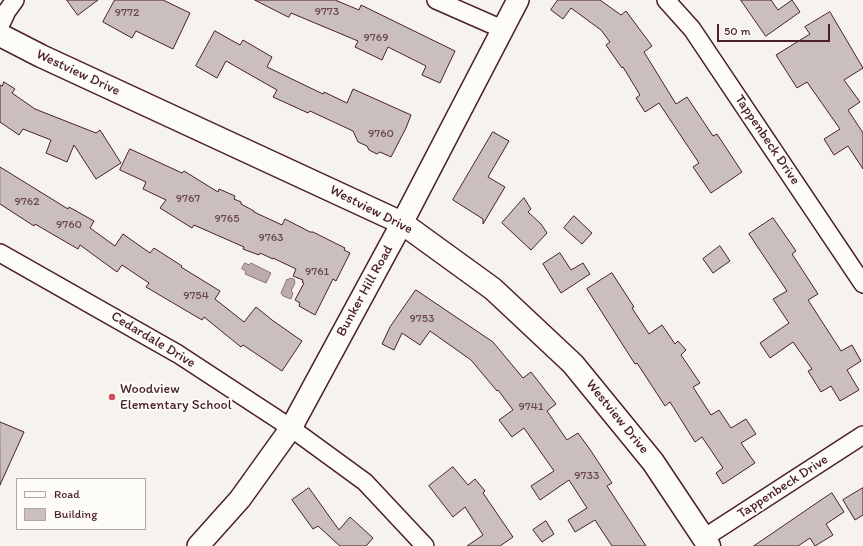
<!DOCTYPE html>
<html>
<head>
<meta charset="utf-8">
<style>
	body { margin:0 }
	#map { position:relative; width:863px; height:546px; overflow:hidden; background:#f6f3ef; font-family:Itim,sans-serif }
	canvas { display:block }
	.legend { position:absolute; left:16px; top:478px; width:130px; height:52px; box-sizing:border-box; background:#fdfcf7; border:1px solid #b5a4a5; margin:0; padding:5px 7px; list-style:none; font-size:12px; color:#4a1f2b }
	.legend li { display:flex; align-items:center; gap:8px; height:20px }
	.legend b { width:20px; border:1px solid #b5a4a5 }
	.scale { position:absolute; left:717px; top:24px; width:113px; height:18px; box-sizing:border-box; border:2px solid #4a1f2b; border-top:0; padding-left:5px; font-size:12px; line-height:14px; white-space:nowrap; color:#4a1f2b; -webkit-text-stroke:3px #fdfcf7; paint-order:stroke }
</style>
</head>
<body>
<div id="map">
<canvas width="863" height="546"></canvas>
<ul class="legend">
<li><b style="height:5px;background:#fdfcf7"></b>Road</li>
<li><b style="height:11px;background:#cbbfbe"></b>Building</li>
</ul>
<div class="scale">50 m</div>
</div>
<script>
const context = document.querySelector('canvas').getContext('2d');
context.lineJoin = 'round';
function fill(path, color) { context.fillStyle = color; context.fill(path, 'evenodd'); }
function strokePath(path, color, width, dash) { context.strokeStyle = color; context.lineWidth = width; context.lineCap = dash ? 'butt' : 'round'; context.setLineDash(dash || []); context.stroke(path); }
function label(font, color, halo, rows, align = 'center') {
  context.font = font + ' Itim,sans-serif'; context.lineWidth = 4; context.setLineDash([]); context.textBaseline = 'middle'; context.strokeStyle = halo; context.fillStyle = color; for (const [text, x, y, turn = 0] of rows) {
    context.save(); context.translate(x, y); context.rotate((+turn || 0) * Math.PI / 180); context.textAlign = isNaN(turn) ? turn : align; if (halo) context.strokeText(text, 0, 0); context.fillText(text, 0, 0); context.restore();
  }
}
const water = new Path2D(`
	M 245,263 L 249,265 L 251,263 L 271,273 L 266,283 L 245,274 L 246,271 L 242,269 Z
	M 290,278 L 294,279 L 295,283 L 291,291 L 293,293 L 291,299 L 283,296 L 281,293 L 287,279 L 288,280 Z`);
const building = new Path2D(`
	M 67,0 L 98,0 L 78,15 Z
	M 115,0 L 163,0 L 190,13 L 173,49 L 136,31 L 132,38 L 103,22 Z
	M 255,0 L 335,0 L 359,10 L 361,5 L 455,51 L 440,83 L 422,75 L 426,66 L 388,47 L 382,60 L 355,47 L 358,41 L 291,13 L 289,17 Z
	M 558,0 L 600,0 L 621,15 L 626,11 L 652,46 L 644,52 L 676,104 L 687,97 L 713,136 L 717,134 L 742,172 L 711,193 L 693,167 L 699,163 L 659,103 L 645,112 L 636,98 L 640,95 L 623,67 L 622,68 L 606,45 L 610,42 L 601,30 L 571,8 L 563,19 L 551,10 Z
	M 741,0 L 771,0 L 778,10 L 792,0 L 800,12 L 766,36 Z
	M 830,12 L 863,68 L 844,80 L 860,102 L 848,110 L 863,133 L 863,169 L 848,146 L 834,155 L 824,139 L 840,129 L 807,82 L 797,88 L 776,55 L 810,34 L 805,27 Z
	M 215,31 L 240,45 L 243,40 L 272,57 L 267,67 L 323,94 L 324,92 L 347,103 L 353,89 L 411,115 L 406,128 L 391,157 L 380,152 L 377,154 L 369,150 L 367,146 L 358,142 L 353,131 L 310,111 L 308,113 L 273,97 L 277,90 L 226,61 L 217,78 L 196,66 Z
	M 4,82 L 15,89 L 12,93 L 35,109 L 96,133 L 100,130 L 121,163 L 96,179 L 74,145 L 67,162 L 46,153 L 51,140 L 23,129 L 19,135 L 0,122 L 0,85 L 2,86 Z
	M 493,132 L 509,141 L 488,177 L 505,187 L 483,224 L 483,219 L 453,200 Z
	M 130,149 L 182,173 L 184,171 L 218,192 L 219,189 L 235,196 L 234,199 L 241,202 L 241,204 L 254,211 L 254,212 L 282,225 L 285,219 L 310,232 L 313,232 L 345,248 L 344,250 L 350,253 L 336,281 L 333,279 L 315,315 L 299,306 L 300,303 L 295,300 L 304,283 L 302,282 L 303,280 L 293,276 L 296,269 L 273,258 L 273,259 L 260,253 L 259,255 L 243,249 L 244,247 L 194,225 L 192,228 L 160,208 L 166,200 L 143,189 L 146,182 L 120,170 Z
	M 0,167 L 68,209 L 69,207 L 94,221 L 90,228 L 115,246 L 123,234 L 150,253 L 154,248 L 182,266 L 181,267 L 220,291 L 215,299 L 244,322 L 256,307 L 272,320 L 302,341 L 282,371 L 243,345 L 241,347 L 204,317 L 202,320 L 146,287 L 149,283 L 122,265 L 117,272 L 80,245 L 78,249 L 35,224 L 34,226 L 0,204 Z
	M 524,198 L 531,209 L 528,212 L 541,224 L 547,233 L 531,250 L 502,223 Z
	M 574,216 L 592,233 L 582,244 L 564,228 Z
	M 773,218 L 796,251 L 792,254 L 818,294 L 808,300 L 841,351 L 852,345 L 861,361 L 847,370 L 859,390 L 840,401 L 831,386 L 821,392 L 808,371 L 812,369 L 793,342 L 770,358 L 760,343 L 789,323 L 773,299 L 787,291 L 749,234 Z
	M 720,246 L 730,261 L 713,273 L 703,259 Z
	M 560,253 L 571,270 L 583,263 L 590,274 L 561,293 L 543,264 Z
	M 612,273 L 634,307 L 632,308 L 649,334 L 662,325 L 675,344 L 678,341 L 686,350 L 681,355 L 700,383 L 693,387 L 711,415 L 719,410 L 731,428 L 746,419 L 756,434 L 741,443 L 755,463 L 723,484 L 716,473 L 723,468 L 702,437 L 695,442 L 670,402 L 665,406 L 637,363 L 635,364 L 587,289 Z
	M 416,290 L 493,342 L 523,378 L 531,372 L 556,404 L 547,411 L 567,440 L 578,433 L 591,451 L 612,483 L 607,486 L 646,546 L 612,546 L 595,520 L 575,532 L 568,520 L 587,508 L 569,480 L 540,500 L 531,486 L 554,471 L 524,428 L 512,437 L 499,420 L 513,410 L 498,390 L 497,391 L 471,360 L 430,331 L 420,345 L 402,333 L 394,350 L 382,344 L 390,327 Z
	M 0,422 L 24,432 L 0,485 Z
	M 453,467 L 468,485 L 475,479 L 485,491 L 483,493 L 513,537 L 500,546 L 467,546 L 483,535 L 465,507 L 453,517 L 429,486 Z
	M 309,488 L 339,530 L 350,517 L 373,538 L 366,546 L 340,546 L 318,526 L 313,529 L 292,500 Z
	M 863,488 L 863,515 L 855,520 L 843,500 Z
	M 832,493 L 844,512 L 826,524 L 833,535 L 815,546 L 810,538 L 798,546 L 754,546 Z
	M 546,521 L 554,534 L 542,542 L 533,530 Z`);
const minor = new Path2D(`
	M 436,0 L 502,29
	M 666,0 L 692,29 L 863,284
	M 0,26 L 7,11 L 15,0
	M 0,253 L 178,354 L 291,428 L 365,482 L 425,546
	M 704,538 L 863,435`);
const tertiary = new Path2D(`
	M 198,546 L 240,499 L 291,428 L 402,223 L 518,0`);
const secondary = new Path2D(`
	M 0,35 L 41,56 L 402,223 L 493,289 L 573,364 L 653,462 L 709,546`);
const markers = [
	[112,397,4,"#d1495b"]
];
const numberNames = [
	["9773",327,12],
	["9772",127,13],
	["9769",376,38],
	["9760",381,134],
	["9767",188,199],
	["9762",27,202],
	["9765",227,219],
	["9760",69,225],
	["9763",271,238],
	["9761",317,272],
	["9754",196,296],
	["9753",422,319],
	["9741",531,407],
	["9733",587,476]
];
const streetNames = [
	["Westview Drive",78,73,25],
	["Tappenbeck Drive",767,140,56],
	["Westview Drive",371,210,27],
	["Bunker Hill Road",365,291,-61],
	["Cedardale Drive",153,340,31],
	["Westview Drive",617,417,51],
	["Tappenbeck Drive",783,487,-33]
];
const poiNames = [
	["Woodview",120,389],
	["Elementary School",120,405]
];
fill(water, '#bbabac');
strokePath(water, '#8e7378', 1);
fill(building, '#cbbfbe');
strokePath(building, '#4a1f2b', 1);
strokePath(minor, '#4a1f2b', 20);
strokePath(tertiary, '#4a1f2b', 24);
strokePath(secondary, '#4a1f2b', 25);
strokePath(minor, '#fdfcf7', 17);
strokePath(tertiary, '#fdfcf7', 21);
strokePath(secondary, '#fdfcf7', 22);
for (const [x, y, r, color] of markers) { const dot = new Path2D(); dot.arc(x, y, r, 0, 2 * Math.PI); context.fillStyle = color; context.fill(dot); strokePath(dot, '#fdfcf7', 1.5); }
label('12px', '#6a4750', null, numberNames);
label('14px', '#4a1f2b', '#fdfcf7', streetNames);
label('14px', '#4a1f2b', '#fdfcf7', poiNames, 'left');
</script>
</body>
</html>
